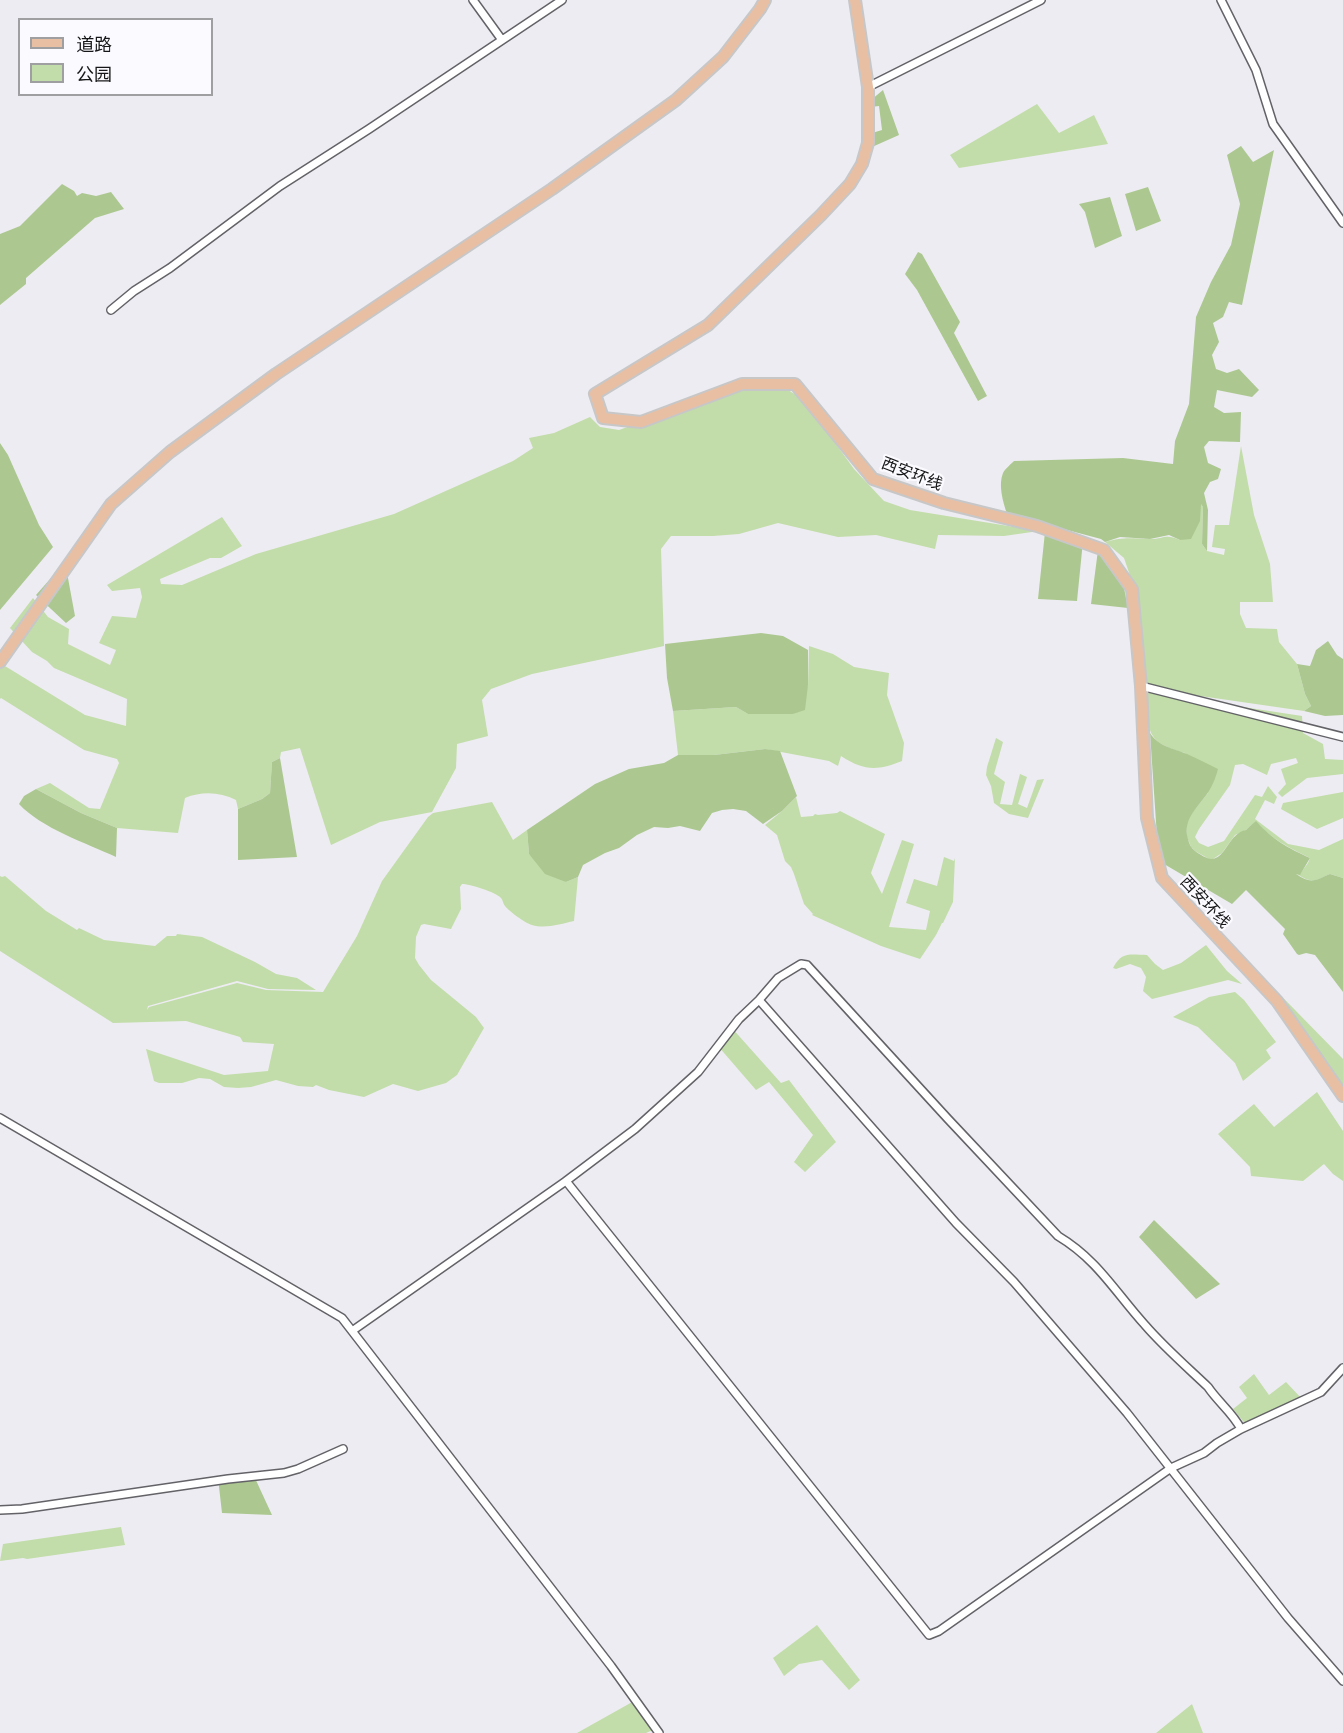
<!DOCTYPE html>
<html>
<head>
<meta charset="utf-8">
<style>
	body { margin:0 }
	#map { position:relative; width:1343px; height:1733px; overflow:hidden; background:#edecf2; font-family:"Golos Text","Noto Sans SC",sans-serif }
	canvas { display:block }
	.legend { position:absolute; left:18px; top:18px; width:195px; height:78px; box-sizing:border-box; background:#fbfafe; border:2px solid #9f9fa2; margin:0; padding:8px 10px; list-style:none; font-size:18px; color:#161618 }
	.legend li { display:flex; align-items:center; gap:12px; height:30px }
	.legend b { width:30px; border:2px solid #9f9fa2 }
</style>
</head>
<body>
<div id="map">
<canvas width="1343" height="1733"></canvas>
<ul class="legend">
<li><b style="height:8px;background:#e9bfa4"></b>道路</li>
<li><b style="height:16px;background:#c2dda9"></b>公园</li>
</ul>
</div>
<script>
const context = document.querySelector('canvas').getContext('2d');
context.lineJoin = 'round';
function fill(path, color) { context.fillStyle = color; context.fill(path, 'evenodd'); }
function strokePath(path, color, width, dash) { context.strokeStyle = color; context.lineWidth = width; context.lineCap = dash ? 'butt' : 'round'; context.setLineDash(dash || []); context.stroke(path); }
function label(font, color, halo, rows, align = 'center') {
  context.font = font + ' "Golos Text","Noto Sans SC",sans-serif'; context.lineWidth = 4.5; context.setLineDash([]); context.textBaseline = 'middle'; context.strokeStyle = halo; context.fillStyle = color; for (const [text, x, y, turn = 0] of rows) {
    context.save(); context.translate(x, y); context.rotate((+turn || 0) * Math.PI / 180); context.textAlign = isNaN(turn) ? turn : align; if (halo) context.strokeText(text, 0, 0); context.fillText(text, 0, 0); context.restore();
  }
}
const green = new Path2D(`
	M 1037,104 L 1059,133 L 1094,115 L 1108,144 L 959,168 L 950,155 Z
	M 766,385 L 785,388 L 804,400 L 854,469 L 884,501 L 910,510 L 1039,531 L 1004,536 L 938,535 L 935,549 L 876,535 L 838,537 L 778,523 L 739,534 L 713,536 L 671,536 L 661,549 L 664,646 L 532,674 L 491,689 L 482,700 L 488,736 L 457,744 L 456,768 L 432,812 L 380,822 L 331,845 L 300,748 L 281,752 L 280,758 L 272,762 L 270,793 L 262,799 L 238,809 L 236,800 C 220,792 202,791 185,798 L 178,833 L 117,828 L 81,813 L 36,789 L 50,783 L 89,808 L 100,809 L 119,763 L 117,759 L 84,750 L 1,698 L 0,699 L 0,663 L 85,715 L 126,726 L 127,699 L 54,668 L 47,661 L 32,652 L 10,628 L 33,598 L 48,617 L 69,629 L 68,644 L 110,665 L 116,650 L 99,643 L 112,616 L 136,618 L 142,597 L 140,588 L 112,591 L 107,585 L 222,517 L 242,546 L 221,558 L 210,558 L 160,579 L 161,584 L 182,585 L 256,554 L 394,514 L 513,461 L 533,448 L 529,438 L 554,433 L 590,417 L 600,427 L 619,430 L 700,401 Z
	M 1241,446 L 1254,515 L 1270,564 L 1273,602 L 1240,602 L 1240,614 L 1246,628 L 1277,629 L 1279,642 L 1297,664 L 1305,694 L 1311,706 L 1304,711 L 1145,688 L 1137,596 L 1124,558 L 1105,542 C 1123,537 1129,538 1148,539 C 1163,540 1164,533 1180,540 L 1201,503 L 1203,507 L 1202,544 L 1207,551 L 1224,555 L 1225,549 L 1212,547 L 1215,525 L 1229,525 Z
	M 809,646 L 833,654 L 854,667 L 889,673 L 887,695 L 904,743 L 902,761 C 877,771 864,771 841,756 L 838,766 L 829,761 L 765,749 L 714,755 L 678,755 L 673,711 L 736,707 L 748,714 L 793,714 L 808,685 Z
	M 1145,692 L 1302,716 L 1303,733 L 1323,744 L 1325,759 L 1343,760 L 1343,774 L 1307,778 L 1282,797 L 1278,793 L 1286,784 L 1281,769 L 1298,763 L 1296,758 L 1271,764 L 1267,775 L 1243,764 L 1235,765 L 1230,785 L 1199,829 L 1195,837 L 1199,843 L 1208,847 L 1224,841 L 1255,795 L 1262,797 L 1268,786 L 1277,797 L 1274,804 L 1265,800 L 1255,819 L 1288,844 L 1319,850 L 1343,839 L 1343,878 L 1330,874 C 1315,881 1312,884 1297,874 L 1300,874 L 1308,863 L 1310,858 C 1288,847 1273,840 1256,822 L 1250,826 L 1246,830 L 1235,835 L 1222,853 L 1213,859 L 1209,859 L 1195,851 L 1191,847 L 1187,837 L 1186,823 L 1191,814 L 1208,793 L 1185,753 C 1144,742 1149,730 1145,692 Z
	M 996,738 L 1003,742 L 994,774 L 1005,782 L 1000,804 L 1012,805 L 1020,774 L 1027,777 L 1018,804 L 1027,808 L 1037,780 L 1044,779 L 1028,818 L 1009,814 L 994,803 L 991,786 L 986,775 L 987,767 Z
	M 1343,792 L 1343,818 L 1317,829 L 1281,809 L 1283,803 Z
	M 796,797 L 801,817 L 813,816 L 815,814 L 818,815 L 837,813 L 840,811 L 885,834 L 871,873 L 882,894 L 902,840 L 914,844 L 889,927 L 926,930 L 930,911 L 906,903 L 914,879 L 937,886 L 944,857 L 954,861 L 955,858 L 953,902 L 943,923 L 942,923 L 936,935 L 920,959 L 881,946 L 812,915 L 813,914 L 804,904 L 794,874 L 791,867 L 785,861 L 777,835 L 765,825 L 782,811 Z
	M 492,802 L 513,840 L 527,830 L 529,854 L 566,882 L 578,877 L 574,921 C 561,924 545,929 532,925 C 525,923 509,911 505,906 C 503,904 503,900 501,898 C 496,892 469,884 462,884 L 460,887 L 461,909 L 451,929 L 424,924 L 421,925 L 416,937 L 415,958 L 419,965 L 431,980 L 476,1017 L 484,1028 L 457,1075 L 446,1083 L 418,1091 L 393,1084 L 364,1097 L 329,1090 L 316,1085 L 313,1087 L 298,1086 L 276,1080 L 251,1087 L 238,1088 L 224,1087 L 210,1079 L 199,1078 L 182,1083 L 159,1083 L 154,1081 L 146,1049 L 224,1075 L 268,1071 L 274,1044 L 243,1042 L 240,1037 L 186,1021 L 113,1023 L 0,951 L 0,876 L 2,877 L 5,876 L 46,911 L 77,930 L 79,928 L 104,940 L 155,946 L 167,936 L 176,936 L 177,934 L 202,937 L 255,962 L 276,974 L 297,978 L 316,990 L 268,989 L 237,981 L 148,1006 L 147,1010 L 149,1007 L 237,983 L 266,990 L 323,992 L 357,936 L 382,881 L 428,817 L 433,813 Z
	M 1206,945 L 1227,971 L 1242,984 L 1228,980 L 1152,999 L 1143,991 L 1146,977 L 1141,968 L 1130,964 L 1116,969 L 1113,968 C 1122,951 1130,955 1147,955 L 1155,964 L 1163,970 L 1181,963 Z
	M 1249,963 L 1343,1059 L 1343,1095 Z
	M 1235,992 L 1244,1000 L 1276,1042 L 1266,1050 L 1271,1058 L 1243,1081 L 1235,1063 L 1198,1027 L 1173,1017 L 1209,997 Z
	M 731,1027 L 781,1083 L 789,1080 L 836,1142 L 805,1172 L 794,1162 L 813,1135 L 769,1082 L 756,1090 L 718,1046 Z
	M 1317,1092 L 1343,1131 L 1343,1181 L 1333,1174 L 1324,1164 L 1303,1181 L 1251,1176 L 1250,1167 L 1218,1134 L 1254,1104 L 1274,1127 Z
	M 1254,1374 L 1269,1395 L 1286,1382 L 1303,1400 L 1247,1426 L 1233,1409 L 1247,1398 L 1239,1387 Z
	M 121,1527 L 125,1545 L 27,1559 L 23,1558 L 0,1561 L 3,1544 Z
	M 817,1625 L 860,1680 L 849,1690 L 822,1660 L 799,1664 L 784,1676 L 773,1658 Z
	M 634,1701 L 655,1729 L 646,1733 L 577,1733 Z
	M 1192,1704 L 1203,1733 L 1156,1733 Z`);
const forest = new Path2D(`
	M 883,90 L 899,135 L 872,147 L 872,133 L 882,130 L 879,106 L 871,107 L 871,100 Z
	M 1241,146 L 1253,162 L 1274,150 L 1242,305 L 1229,302 L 1223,317 L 1213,323 L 1219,342 L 1212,355 L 1216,369 L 1227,373 L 1239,369 L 1259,390 L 1252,397 L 1217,390 L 1214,407 L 1224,413 L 1241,412 L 1240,442 L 1209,441 L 1204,447 L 1208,463 L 1221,469 L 1218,479 L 1210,482 L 1204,493 L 1208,510 L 1207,551 L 1202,544 L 1203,507 L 1201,504 L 1200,521 L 1191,539 L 1180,540 L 1169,535 L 1150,539 L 1120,537 L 1105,542 L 1101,539 L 1007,514 C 1003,502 998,485 1003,473 C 1005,469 1011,464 1014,461 L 1123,458 L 1173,464 L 1175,441 L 1189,404 L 1196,317 L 1211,282 L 1231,245 L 1240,204 L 1227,155 Z
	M 62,184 L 74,191 L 77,196 L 82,193 L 96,196 L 111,192 L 124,209 L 95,218 L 26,278 L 26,284 L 0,305 L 0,234 L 20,226 Z
	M 1148,187 L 1161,221 L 1136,231 L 1125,194 Z
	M 1110,197 L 1122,236 L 1095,248 L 1085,212 L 1079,204 Z
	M 918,252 L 922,254 L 960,322 L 954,333 L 987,396 L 978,401 L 917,290 L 905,274 Z
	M 0,443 L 8,455 L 39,525 L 53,547 L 0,610 Z
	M 1045,532 L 1083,541 L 1077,601 L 1038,599 Z
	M 1098,550 L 1122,578 L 1128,608 L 1091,604 Z
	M 65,562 L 75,616 L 66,623 L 36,595 Z
	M 761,633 L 783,636 L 808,650 L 808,685 L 805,710 L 793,714 L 748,714 L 736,707 L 673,711 L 667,678 L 665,644 Z
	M 1328,641 L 1337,655 L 1343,659 L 1343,715 L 1325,716 L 1304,711 L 1311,706 L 1305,694 L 1297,664 L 1310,666 L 1316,650 Z
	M 1150,733 C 1159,747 1173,748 1187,754 C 1198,759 1208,764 1218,769 C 1216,777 1213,784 1209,791 C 1199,807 1182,818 1188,839 C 1189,844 1191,848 1195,851 C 1199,854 1207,859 1212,859 C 1226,858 1229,833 1246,830 L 1250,826 L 1256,821 C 1273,840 1288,848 1310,858 L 1300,875 L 1296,874 C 1311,884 1314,881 1330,874 L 1343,878 L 1343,992 L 1315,955 L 1306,953 L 1299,955 L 1297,954 L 1283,934 L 1285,929 L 1246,890 L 1232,904 L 1164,864 L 1157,837 Z
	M 765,749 L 780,751 L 797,796 L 782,811 L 763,824 L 746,811 L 733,809 L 722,810 L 712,813 L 700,831 L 680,826 L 668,828 L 654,827 L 637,835 L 619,848 L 605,853 L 583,865 L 578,877 L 566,882 L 545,874 L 529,854 L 527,830 L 595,784 L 629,769 L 664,763 L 678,755 L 714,755 Z
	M 280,758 L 297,857 L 238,860 L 238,809 L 262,799 L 270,793 L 272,762 Z
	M 36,789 L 81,813 L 117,828 L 116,857 C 86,843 41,828 19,804 L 24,796 Z
	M 1154,1220 L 1220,1284 L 1196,1299 L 1139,1237 Z
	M 254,1476 L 272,1515 L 222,1513 L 218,1478 Z`);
const minor = new Path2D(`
	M 473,0 L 502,40
	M 1221,0 L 1256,70 L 1273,124 L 1343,223
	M 868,87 L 1041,0
	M 111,310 L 134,291 L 170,268 L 280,186 L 369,129 L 562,0
	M 1141,686 L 1343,737
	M 759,1000 L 956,1223 L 1014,1282 L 1127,1413 L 1288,1618 L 1343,1681
	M 0,1118 L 342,1318 L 611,1666 L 659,1733
	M 566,1181 L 929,1635 L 939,1631 L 1171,1468 L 1204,1453 L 1217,1443 L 1241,1429 L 1321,1392 L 1343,1368
	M 352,1331 L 566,1181 L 635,1129 L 698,1072 L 739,1019 L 759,1000 L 778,978 L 801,964 L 807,965 L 948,1119 L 1058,1236 C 1098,1260 1115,1292 1145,1325 C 1164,1347 1187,1367 1208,1387 C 1218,1402 1233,1413 1241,1429
	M 0,1510 L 22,1509 L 228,1479 L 284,1473 L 298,1469 L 343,1449`);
const primary = new Path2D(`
	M 855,0 L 868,87 L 868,143 L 862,164 L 850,184 L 821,215 L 708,325 L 595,394 L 603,418 L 641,422 L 742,384 L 795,384 L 873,479 L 944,503 L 1037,526 L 1104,550 L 1132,589 L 1141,686 L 1147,818 L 1162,878 L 1277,1001 L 1343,1096
	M 0,662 L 111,504 L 170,452 L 276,374 L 552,189 L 676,100 L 723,57 L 760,9 L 765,0`);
const streetNames = [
	["西安环线",912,474,21],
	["西安环线",1205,902,47]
];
fill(green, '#c2dda9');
fill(forest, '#acc890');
strokePath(minor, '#636267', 10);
strokePath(primary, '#c7c7c8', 14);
strokePath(minor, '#fff', 7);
strokePath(primary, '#e9bfa4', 10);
label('16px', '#161618', '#fbfafe', streetNames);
</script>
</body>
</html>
